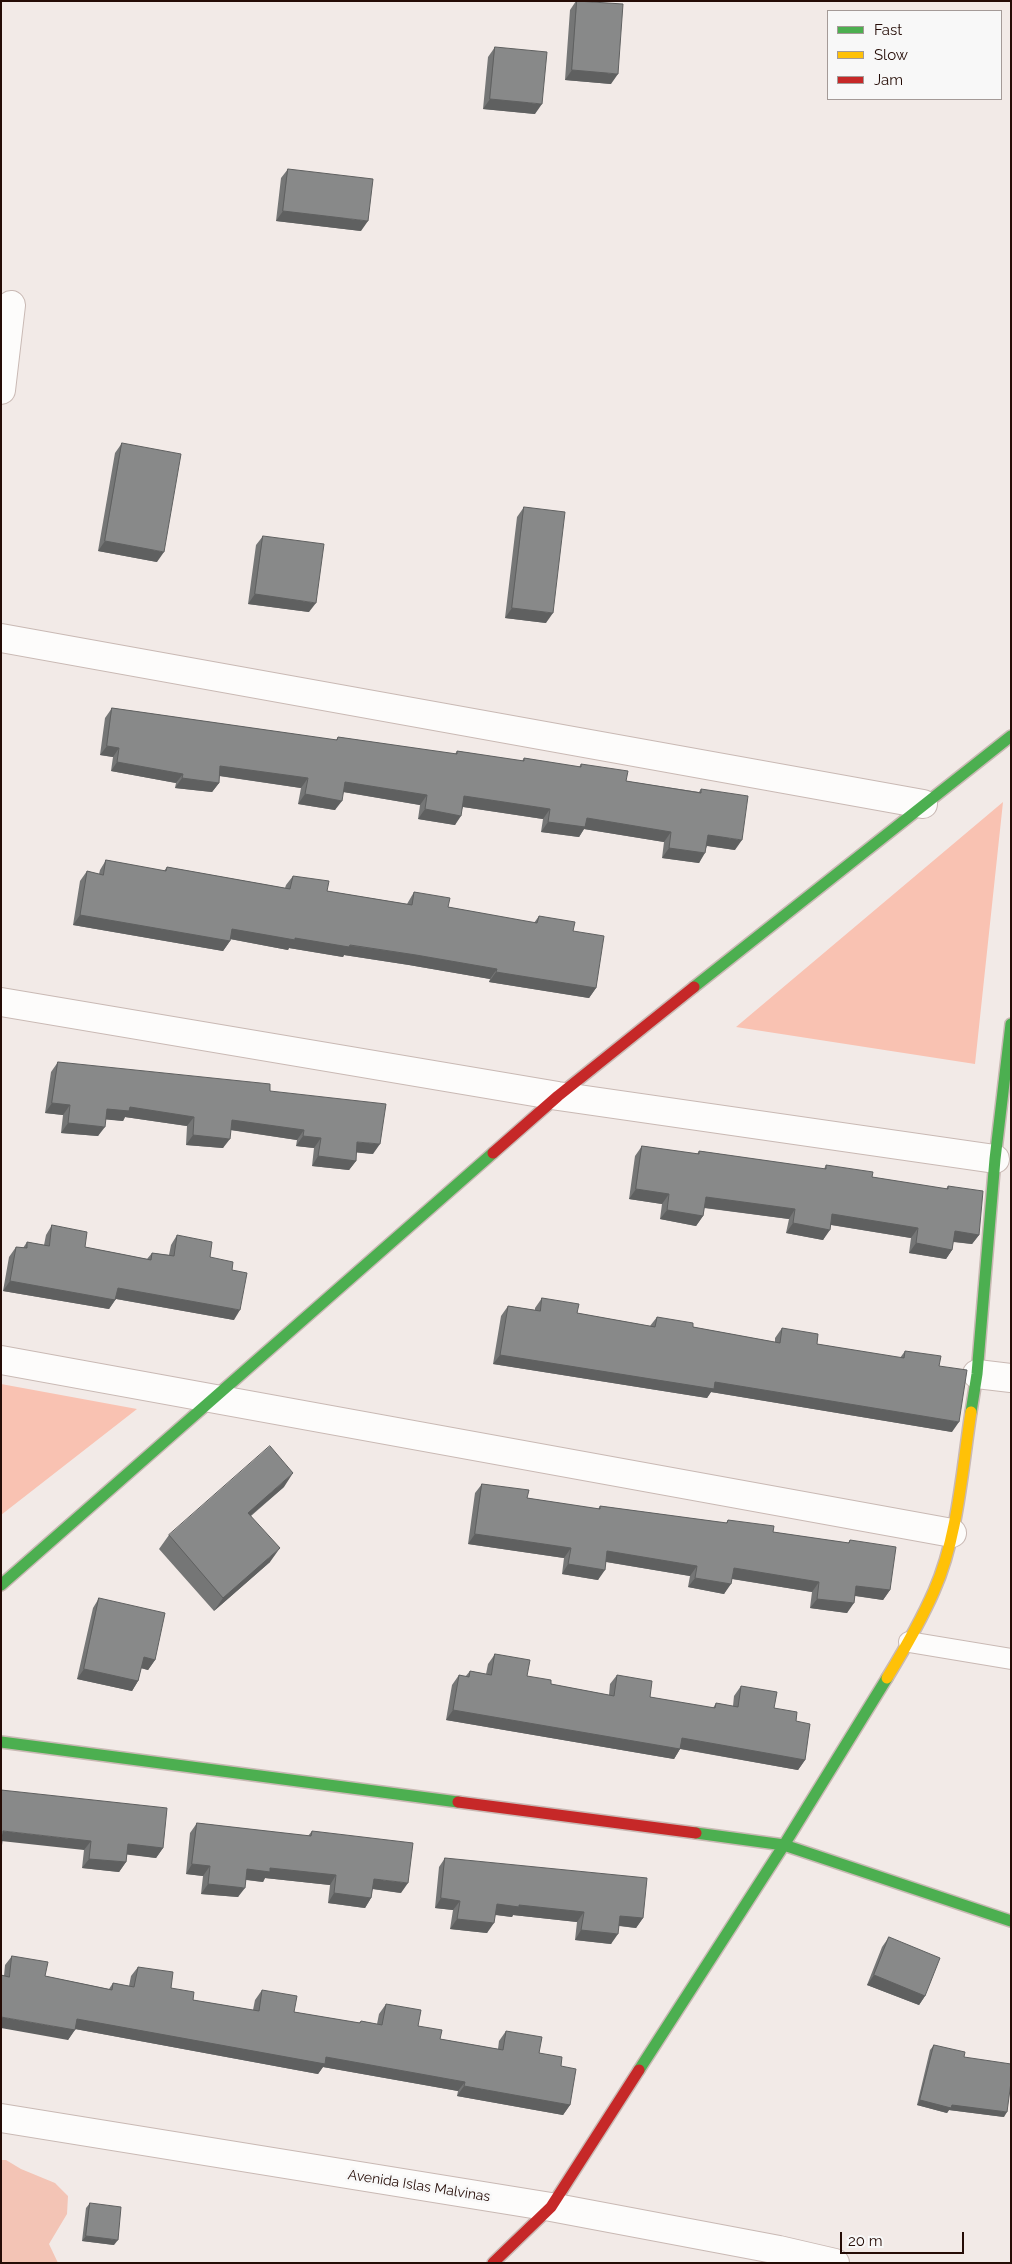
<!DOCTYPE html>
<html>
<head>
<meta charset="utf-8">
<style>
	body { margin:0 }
	#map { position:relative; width:1012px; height:2264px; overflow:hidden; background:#f2eae7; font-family:Raleway,sans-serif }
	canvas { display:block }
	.frame { position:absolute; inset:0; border:2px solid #250c06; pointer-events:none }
	.legend { position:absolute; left:827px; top:10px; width:175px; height:90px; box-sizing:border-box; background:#f8f8f8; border:1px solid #a49a97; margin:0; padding:6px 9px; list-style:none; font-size:15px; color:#250c06 }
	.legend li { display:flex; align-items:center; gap:10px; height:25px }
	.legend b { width:25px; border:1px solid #a49a97 }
	.scale { position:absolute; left:840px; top:2232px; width:124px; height:22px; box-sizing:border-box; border:2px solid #250c06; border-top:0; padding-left:6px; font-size:15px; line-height:18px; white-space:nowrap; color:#250c06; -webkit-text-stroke:4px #f8f8f8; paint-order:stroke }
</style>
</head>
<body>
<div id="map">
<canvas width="1012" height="2264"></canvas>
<div class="frame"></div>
<ul class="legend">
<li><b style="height:6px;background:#4caf50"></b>Fast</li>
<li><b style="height:6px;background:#ffc107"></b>Slow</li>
<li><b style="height:6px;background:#c62828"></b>Jam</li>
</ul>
<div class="scale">20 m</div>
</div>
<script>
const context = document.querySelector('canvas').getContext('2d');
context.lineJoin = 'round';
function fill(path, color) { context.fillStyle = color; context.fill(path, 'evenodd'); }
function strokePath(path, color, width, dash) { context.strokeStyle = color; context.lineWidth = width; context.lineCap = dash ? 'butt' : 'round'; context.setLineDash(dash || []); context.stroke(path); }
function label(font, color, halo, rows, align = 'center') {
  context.font = font + ' Raleway,sans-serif'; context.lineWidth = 5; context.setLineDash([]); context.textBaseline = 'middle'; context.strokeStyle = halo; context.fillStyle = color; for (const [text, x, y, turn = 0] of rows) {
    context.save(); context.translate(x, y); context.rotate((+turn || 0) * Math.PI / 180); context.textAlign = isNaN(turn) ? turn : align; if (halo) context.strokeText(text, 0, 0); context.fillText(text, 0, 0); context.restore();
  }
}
const green = new Path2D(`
	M 1003,802 L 975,1064 L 736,1027 Z
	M 1,1384 L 137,1409 L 1,1515 Z`);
const forest = new Path2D(`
	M 1,2160 L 6,2160 L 21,2169 L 55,2183 L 68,2196 L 67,2214 L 49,2244 L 58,2263 L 1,2263 Z`);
const lane = new Path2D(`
	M 909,1642 L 1011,1659`);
const street = new Path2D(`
	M 1,390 L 11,305
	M 1,638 L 923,804
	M 1,1002 L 558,1096 L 995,1159
	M 1,1360 L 952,1533
	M 977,1374 L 1011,1378
	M 1,2118 L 551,2207 L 779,2250 L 835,2263`);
const fast = new Path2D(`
	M 694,987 L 1011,736
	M 971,1412 L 977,1374 L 995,1159 L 1011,1024
	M 1,1585 L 493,1153
	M 1,1742 L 458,1802
	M 696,1833 L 784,1845 L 1011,1921
	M 639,2070 L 784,1845 L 887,1678`);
const slow = new Path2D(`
	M 887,1678 C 904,1650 921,1621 934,1591 C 958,1537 962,1470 971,1412`);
const jam = new Path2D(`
	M 493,1153 L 558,1096 L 694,987
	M 458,1802 L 696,1833
	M 493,2263 L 551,2207 L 639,2070`);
const wall = new Path2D(`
	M 576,1 L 586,1 L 611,84 L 565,80 L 570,10 Z
	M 495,47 L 535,114 L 483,109 L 488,57 Z
	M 288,169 L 361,231 L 276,221 L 281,178 Z
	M 122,443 L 157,562 L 98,551 L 115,453 Z
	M 524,507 L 546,623 L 505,618 L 517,517 Z
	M 263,536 L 309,612 L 248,604 L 256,545 Z
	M 112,708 L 336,740 L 338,737 L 455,754 L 457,751 L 522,761 L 524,758 L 579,767 L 581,764 L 626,781 L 699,792 L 701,789 L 735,850 L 707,846 L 699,863 L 662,858 L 664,842 L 584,829 L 579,837 L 541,832 L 543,819 L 463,807 L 455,825 L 418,819 L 420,805 L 343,792 L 335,810 L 298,804 L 301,788 L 219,776 L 219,783 L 212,792 L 175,788 L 176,783 L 111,771 L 113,757 L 100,755 L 105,718 Z
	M 106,860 L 164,871 L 167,867 L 285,888 L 286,885 L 293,876 L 327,891 L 407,904 L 414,892 L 448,907 L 534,923 L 539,916 L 573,931 L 596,988 L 589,998 L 489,982 L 490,979 L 409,965 L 344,955 L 343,957 L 289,948 L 288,950 L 230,939 L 230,941 L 223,951 L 73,925 L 80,881 L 87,871 L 99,874 L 100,870 Z
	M 58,1062 L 270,1091 L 373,1154 L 356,1152 L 356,1161 L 349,1170 L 312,1166 L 314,1148 L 296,1146 L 297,1140 L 230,1130 L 223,1148 L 186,1145 L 187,1126 L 125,1117 L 123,1121 L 106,1119 L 98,1136 L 61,1133 L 63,1115 L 45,1113 L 51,1072 Z
	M 642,1146 L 697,1154 L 699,1151 L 824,1169 L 826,1165 L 872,1177 L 946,1189 L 948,1186 L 979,1235 L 972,1244 L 953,1242 L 952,1250 L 946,1259 L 909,1253 L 911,1238 L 831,1225 L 823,1240 L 786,1233 L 789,1219 L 704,1208 L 703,1216 L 696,1226 L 660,1219 L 662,1204 L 629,1199 L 635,1156 Z
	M 52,1225 L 85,1247 L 147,1259 L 152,1253 L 169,1255 L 171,1245 L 177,1235 L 210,1257 L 232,1270 L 234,1320 L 116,1299 L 109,1309 L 3,1291 L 9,1257 L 16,1247 L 23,1248 L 27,1242 L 44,1245 L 46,1235 Z
	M 542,1298 L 577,1313 L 650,1326 L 657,1317 L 693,1327 L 775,1342 L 775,1338 L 782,1328 L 817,1344 L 900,1358 L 905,1351 L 939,1366 L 952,1432 L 711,1392 L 707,1398 L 493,1364 L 501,1316 L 508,1306 L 535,1310 L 535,1308 Z
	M 482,1484 L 527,1498 L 598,1509 L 600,1506 L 726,1523 L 728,1520 L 773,1532 L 848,1543 L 850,1540 L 890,1590 L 883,1600 L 855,1596 L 847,1613 L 810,1608 L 812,1592 L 732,1579 L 724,1594 L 688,1587 L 690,1576 L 606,1562 L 598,1580 L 562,1574 L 564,1558 L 468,1544 L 475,1493 Z
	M 284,1487 L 251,1516 L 270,1562 L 214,1611 L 159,1549 L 169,1535 Z
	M 99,1598 L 155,1660 L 148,1670 L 141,1668 L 138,1681 L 132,1691 L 77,1679 L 93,1608 Z
	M 495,1654 L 527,1676 L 551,1684 L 609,1695 L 610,1684 L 617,1675 L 650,1697 L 713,1708 L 716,1703 L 733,1706 L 734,1696 L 741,1686 L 774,1708 L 796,1721 L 805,1760 L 798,1770 L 680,1749 L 674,1759 L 446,1720 L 452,1685 L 459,1675 L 465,1677 L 470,1671 L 486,1674 L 488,1664 Z
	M 1,1790 L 163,1848 L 156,1858 L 127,1854 L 126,1862 L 119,1872 L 82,1868 L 84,1850 Z
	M 197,1823 L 308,1836 L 312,1831 L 401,1893 L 372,1889 L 371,1898 L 365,1908 L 328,1903 L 330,1885 L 265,1878 L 263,1882 L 246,1880 L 238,1897 L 201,1894 L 203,1876 L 186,1874 L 190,1833 Z
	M 445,1858 L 643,1918 L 636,1928 L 619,1926 L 611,1944 L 575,1940 L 577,1922 L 513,1915 L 512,1917 L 495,1915 L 487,1933 L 450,1929 L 453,1910 L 435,1908 L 439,1867 Z
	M 889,1937 L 925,1996 L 919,2005 L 867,1985 L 882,1947 Z
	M 12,1956 L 45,1976 L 109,1989 L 113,1983 L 129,1986 L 131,1976 L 138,1967 L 171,1988 L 193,2000 L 253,2010 L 255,2000 L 262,1990 L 294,2012 L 359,2023 L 361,2021 L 377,2024 L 379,2014 L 386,2004 L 418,2026 L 440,2039 L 498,2049 L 499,2041 L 506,2031 L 539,2053 L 561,2066 L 570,2105 L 563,2115 L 457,2096 L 458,2091 L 323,2067 L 318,2074 L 75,2029 L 68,2040 L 4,1976 L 5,1965 Z
	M 934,2045 L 964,2057 L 1004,2117 L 949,2110 L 947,2113 L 917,2105 L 930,2050 Z
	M 90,2203 L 114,2245 L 82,2241 L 86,2208 Z`);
const shadedWall = new Path2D(`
	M 572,70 L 618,74 L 611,84 L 565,80 Z
	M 490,99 L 542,104 L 535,114 L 483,109 Z
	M 283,211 L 368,221 L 361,231 L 276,221 Z
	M 105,541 L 164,552 L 157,562 L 98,551 Z
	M 255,594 L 316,603 L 309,612 L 248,604 Z
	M 512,608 L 553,613 L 546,623 L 505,618 Z
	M 107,746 L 119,748 L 113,757 L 100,755 Z
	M 117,762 L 183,774 L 176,783 L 111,771 Z
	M 220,766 L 308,778 L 301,788 L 214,775 Z
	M 182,778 L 219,783 L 212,792 L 175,788 Z
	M 345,782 L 427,795 L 420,805 L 338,791 Z
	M 305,794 L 342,801 L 335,810 L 298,804 Z
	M 464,796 L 550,809 L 543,819 L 457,806 Z
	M 425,809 L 461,816 L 455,825 L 418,819 Z
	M 587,818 L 671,832 L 664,842 L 584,829 L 579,837 L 541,832 L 548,822 Z
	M 708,835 L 742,840 L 735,850 L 702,845 Z
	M 669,848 L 705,853 L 699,863 L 662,858 Z
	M 80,915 L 230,941 L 223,951 L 73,925 Z
	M 232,929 L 416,955 L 497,969 L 490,979 L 409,965 L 344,955 L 343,957 L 289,948 L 288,950 L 225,938 Z
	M 496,972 L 596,988 L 589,998 L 489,982 Z
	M 52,1103 L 70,1105 L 63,1115 L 45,1113 Z
	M 130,1107 L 194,1117 L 187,1126 L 125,1117 L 123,1121 L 100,1119 L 107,1109 Z
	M 232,1120 L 304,1130 L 297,1140 L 225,1129 Z
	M 68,1123 L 105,1127 L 98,1136 L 61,1133 Z
	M 193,1135 L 230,1139 L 223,1148 L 186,1145 Z
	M 303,1136 L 321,1138 L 314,1148 L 296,1146 Z
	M 357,1142 L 380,1144 L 373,1154 L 351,1152 Z
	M 318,1156 L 356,1161 L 349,1170 L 312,1166 Z
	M 636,1189 L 669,1194 L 662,1204 L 629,1199 Z
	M 706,1197 L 795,1209 L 789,1219 L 699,1207 Z
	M 667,1210 L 703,1216 L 696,1226 L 660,1219 Z
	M 832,1214 L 918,1228 L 911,1238 L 826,1224 Z
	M 793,1223 L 830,1230 L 823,1240 L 786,1233 Z
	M 955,1231 L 979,1235 L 972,1244 L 948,1241 Z
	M 916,1243 L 952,1250 L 946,1259 L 909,1253 Z
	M 10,1281 L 115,1300 L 109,1309 L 3,1291 Z
	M 118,1288 L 240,1310 L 234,1320 L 111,1298 Z
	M 500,1355 L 715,1382 L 959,1422 L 952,1432 L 711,1392 L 707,1398 L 493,1364 Z
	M 293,1473 L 284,1487 L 238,1526 L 248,1513 Z
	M 475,1534 L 571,1548 L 564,1558 L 468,1544 Z
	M 280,1548 L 270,1562 L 214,1611 L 223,1598 Z
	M 607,1551 L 697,1566 L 690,1576 L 601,1561 Z
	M 568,1564 L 605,1570 L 598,1580 L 562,1574 Z
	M 734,1568 L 819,1582 L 812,1592 L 727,1578 Z
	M 695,1578 L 731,1584 L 724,1594 L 688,1587 Z
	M 856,1586 L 890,1590 L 883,1600 L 850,1595 Z
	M 817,1599 L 854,1603 L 847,1613 L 810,1608 Z
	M 144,1657 L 155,1660 L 148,1670 L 137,1667 Z
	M 84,1669 L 138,1681 L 132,1691 L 77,1679 Z
	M 453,1710 L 680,1749 L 674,1759 L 446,1720 Z
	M 682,1738 L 805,1760 L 798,1770 L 676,1748 Z
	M 3,1831 L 91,1841 L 84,1850 L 1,1841 Z
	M 128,1844 L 163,1848 L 156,1858 L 122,1854 Z
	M 89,1859 L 126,1862 L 119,1872 L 82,1868 Z
	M 192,1864 L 210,1866 L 203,1876 L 186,1874 Z
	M 270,1868 L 336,1875 L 330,1885 L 265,1878 L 263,1882 L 241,1879 L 247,1869 Z
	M 374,1879 L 408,1883 L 401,1893 L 367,1888 Z
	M 208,1884 L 245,1888 L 238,1897 L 201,1894 Z
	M 334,1893 L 371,1898 L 365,1908 L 328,1903 Z
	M 441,1898 L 460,1901 L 453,1910 L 435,1908 Z
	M 497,1904 L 519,1905 L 584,1912 L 577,1922 L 513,1915 L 512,1917 L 490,1914 Z
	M 620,1916 L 643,1918 L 636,1928 L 614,1925 Z
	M 457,1919 L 494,1923 L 487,1933 L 450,1929 Z
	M 581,1930 L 618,1934 L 611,1944 L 575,1940 Z
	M 874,1975 L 925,1996 L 919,2005 L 867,1985 Z
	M 1,2017 L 75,2030 L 68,2040 L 1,2028 Z
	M 77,2019 L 326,2057 L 465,2082 L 458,2091 L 323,2067 L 318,2074 L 70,2028 Z
	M 464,2086 L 570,2105 L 563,2115 L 457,2096 Z
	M 920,2100 L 1007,2112 L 1004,2117 L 949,2110 L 947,2113 L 917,2105 Z
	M 86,2236 L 118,2240 L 114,2245 L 82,2241 Z`);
const building = new Path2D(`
	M 577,1 L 623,4 L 618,74 L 572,70 Z
	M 495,47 L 547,52 L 542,104 L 490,99 Z
	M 288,169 L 373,179 L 368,221 L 283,211 Z
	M 122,443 L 181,454 L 164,552 L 105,541 Z
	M 524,507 L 565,512 L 553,613 L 512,608 Z
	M 263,536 L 324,544 L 316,603 L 255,594 Z
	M 112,708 L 337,740 L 338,737 L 457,754 L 457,751 L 524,761 L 524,758 L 581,767 L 581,764 L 628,771 L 626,781 L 701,793 L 701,789 L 748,796 L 742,840 L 708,835 L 705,853 L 669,848 L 671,832 L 587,818 L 585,827 L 548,822 L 550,809 L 464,796 L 461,816 L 425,809 L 427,795 L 345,782 L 342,801 L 305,794 L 308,778 L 220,766 L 219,783 L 182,778 L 183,774 L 117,762 L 119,748 L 107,746 Z
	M 106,860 L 166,871 L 167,867 L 290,889 L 293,876 L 329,881 L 327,891 L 412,905 L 414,892 L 450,898 L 448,907 L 537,923 L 539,916 L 575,922 L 573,931 L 604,936 L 596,988 L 496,972 L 497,969 L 416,955 L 350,945 L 349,947 L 295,938 L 295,940 L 232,929 L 230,941 L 80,915 L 87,871 L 103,875 Z
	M 58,1062 L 270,1084 L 270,1091 L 386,1104 L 380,1144 L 357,1142 L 356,1161 L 318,1156 L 321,1138 L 303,1136 L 304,1130 L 232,1120 L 230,1139 L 193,1135 L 194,1117 L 130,1107 L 129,1111 L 107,1109 L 105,1127 L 68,1123 L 70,1105 L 52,1103 Z
	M 642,1146 L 699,1154 L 699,1151 L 826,1169 L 826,1165 L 873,1172 L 872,1177 L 948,1189 L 948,1186 L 983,1191 L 979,1235 L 955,1231 L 952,1250 L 916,1243 L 918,1228 L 832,1214 L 830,1230 L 793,1223 L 795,1209 L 706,1197 L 703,1216 L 667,1210 L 669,1194 L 636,1189 Z
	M 52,1225 L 87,1232 L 85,1247 L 151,1260 L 152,1253 L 174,1256 L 177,1235 L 212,1242 L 210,1257 L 233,1262 L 232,1270 L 247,1273 L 240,1310 L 118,1288 L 115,1300 L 10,1281 L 16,1247 L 27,1248 L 27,1242 L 49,1246 Z
	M 542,1298 L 579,1304 L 577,1313 L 655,1327 L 657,1317 L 693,1323 L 693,1327 L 780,1343 L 782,1328 L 818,1334 L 817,1344 L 904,1358 L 905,1351 L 941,1356 L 939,1366 L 967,1370 L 959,1422 L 715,1382 L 714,1389 L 500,1355 L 508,1306 L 540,1311 Z
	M 270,1446 L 293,1473 L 248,1513 L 280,1548 L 223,1598 L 169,1535 Z
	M 482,1484 L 529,1490 L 527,1498 L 600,1509 L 600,1506 L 727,1523 L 728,1520 L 774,1526 L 773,1532 L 849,1543 L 850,1540 L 896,1547 L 890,1590 L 856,1586 L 854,1603 L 817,1599 L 819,1582 L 734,1568 L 731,1584 L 695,1578 L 697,1566 L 607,1551 L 605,1570 L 568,1564 L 571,1548 L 475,1534 Z
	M 99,1598 L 165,1613 L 155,1660 L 144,1657 L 138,1681 L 84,1669 Z
	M 495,1654 L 530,1660 L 527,1676 L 551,1680 L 551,1684 L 614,1696 L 617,1675 L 652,1681 L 650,1697 L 715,1708 L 716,1703 L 738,1707 L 741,1686 L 777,1692 L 774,1708 L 797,1712 L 796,1721 L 810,1724 L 805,1760 L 682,1738 L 680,1749 L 453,1710 L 459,1675 L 469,1677 L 470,1671 L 491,1675 Z
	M 1,1790 L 167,1808 L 163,1848 L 128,1844 L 126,1862 L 89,1859 L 91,1841 L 3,1831 L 1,1850 Z
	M 197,1823 L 311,1836 L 312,1831 L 413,1843 L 408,1883 L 374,1879 L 371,1898 L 334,1893 L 336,1875 L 270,1868 L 270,1872 L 247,1869 L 245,1888 L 208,1884 L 210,1866 L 192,1864 Z
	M 445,1858 L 647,1878 L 643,1918 L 620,1916 L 618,1934 L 581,1930 L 584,1912 L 519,1905 L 519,1907 L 497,1904 L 494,1923 L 457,1919 L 460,1901 L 441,1898 Z
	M 889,1937 L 940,1958 L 925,1996 L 874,1975 Z
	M 12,1956 L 48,1962 L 45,1976 L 112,1990 L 113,1983 L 134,1987 L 138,1967 L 173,1972 L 171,1988 L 194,1992 L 193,2000 L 259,2011 L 262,1990 L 297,1996 L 294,2012 L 360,2023 L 361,2021 L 382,2025 L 386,2004 L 421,2010 L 418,2026 L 442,2030 L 440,2039 L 503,2050 L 506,2031 L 542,2037 L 539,2053 L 562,2057 L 561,2066 L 576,2069 L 570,2105 L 464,2086 L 465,2082 L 326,2057 L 325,2064 L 77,2019 L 75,2030 L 1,2017 L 1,1975 L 9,1977 Z
	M 934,2045 L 965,2052 L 964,2057 L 1011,2064 L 1011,2082 L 1007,2112 L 952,2105 L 951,2108 L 920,2100 Z
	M 90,2203 L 121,2207 L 118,2240 L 86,2236 Z`);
const streetNames = [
	["Avenida Islas Malvinas",419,2186,9]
];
fill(green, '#f9c2b2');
fill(forest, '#f3c4b5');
strokePath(lane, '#c9b9b4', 22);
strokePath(street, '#c9b9b4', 30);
strokePath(fast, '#c9b9b4', 14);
strokePath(slow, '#c9b9b4', 14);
strokePath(jam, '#c9b9b4', 14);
strokePath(lane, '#fdfcfb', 20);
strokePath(street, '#fdfcfb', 28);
strokePath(fast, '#4caf50', 11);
strokePath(slow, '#ffc107', 11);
strokePath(jam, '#c62828', 11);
fill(wall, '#757676');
fill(shadedWall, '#5f6060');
fill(building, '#888989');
strokePath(building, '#5f6060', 1);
label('14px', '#250c06', '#f8f8f8', streetNames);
</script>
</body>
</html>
